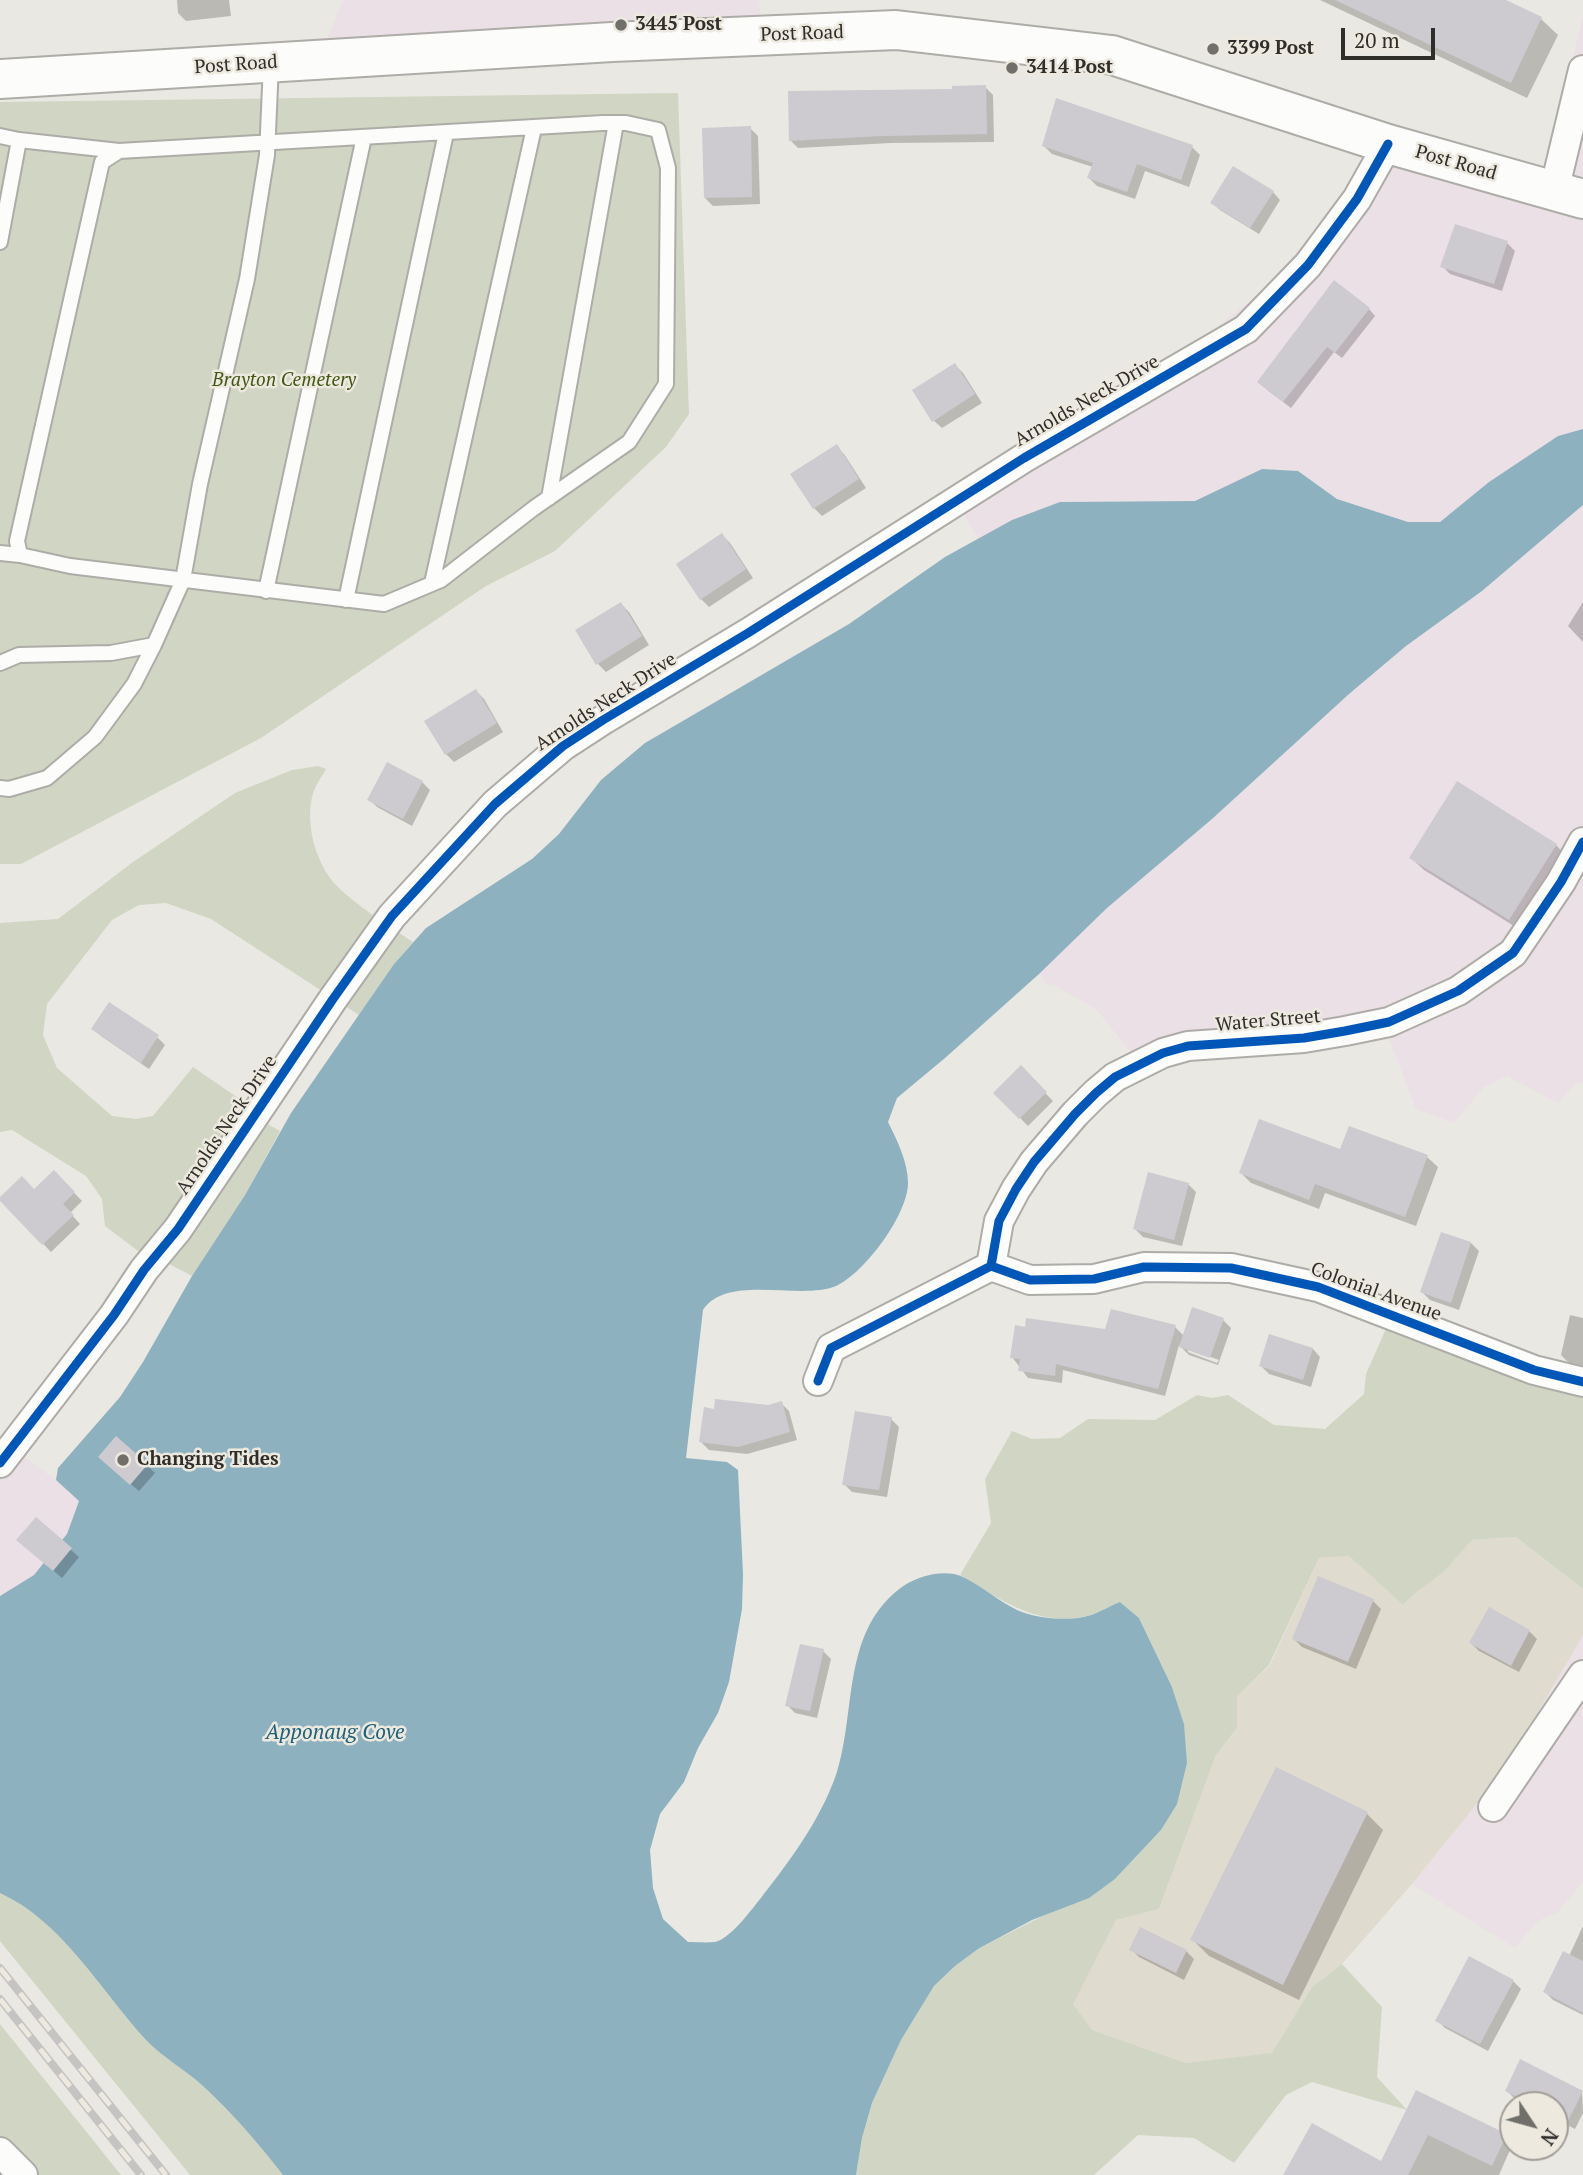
<!DOCTYPE html>
<html>
<head>
<meta charset="utf-8">
<style>
	body { margin:0 }
	#map { position:relative; width:1583px; height:2175px; overflow:hidden; background:#eae8e2; font-family:"PT Serif",serif }
	canvas { display:block }
	.north { position:absolute; left:1499px; top:2091px; width:70px; height:70px; box-sizing:border-box; background:#ede9df; border:2px solid #a19e97; border-radius:50%; rotate:126deg; font-size:19px; font-weight:700; line-height:28px; text-align:center; color:#2f2e2a }
	.north::after { content:''; display:block; margin:auto; width:24px; height:32px; background:#706f6a; clip-path:polygon(50% 0,100% 100%,50% 72%,0 100%) }
	.scale { position:absolute; left:1341px; top:28px; width:94px; height:32px; box-sizing:border-box; border:4px solid #2f2e2a; border-top:0; padding-left:9px; font-size:21px; line-height:24px; white-space:nowrap; color:#2f2e2a; -webkit-text-stroke:5px #ede9df; paint-order:stroke }
</style>
</head>
<body>
<div id="map">
<canvas width="1583" height="2175"></canvas>
<div class="north">N</div>
<div class="scale">20 m</div>
</div>
<script>
const context = document.querySelector('canvas').getContext('2d');
context.lineJoin = 'round';
function fill(path, color) { context.fillStyle = color; context.fill(path, 'evenodd'); }
function strokePath(path, color, width, dash) { context.strokeStyle = color; context.lineWidth = width; context.lineCap = dash ? 'butt' : 'round'; context.setLineDash(dash || []); context.stroke(path); }
function label(font, color, halo, rows, align = 'center') {
  context.font = font + ' "PT Serif",serif'; context.lineWidth = 5; context.setLineDash([]); context.textBaseline = 'middle'; context.strokeStyle = halo; context.fillStyle = color; for (const [text, x, y, turn = 0] of rows) {
    context.save(); context.translate(x, y); context.rotate((+turn || 0) * Math.PI / 180); context.textAlign = isNaN(turn) ? turn : align; if (halo) context.strokeText(text, 0, 0); context.fillText(text, 0, 0); context.restore();
  }
}
const commercial = new Path2D(`
	M 343,0 L 759,0 L 762,41 L 317,64 Z
	M 1583,16 L 1583,429 L 1558,436 L 1489,482 L 1440,522 L 1408,522 L 1337,499 L 1298,471 L 1262,469 L 1195,501 L 1060,502 L 1012,520 L 978,539 L 959,507 L 1188,351 L 1269,285 L 1388,144 L 1542,184 Z
	M 1583,505 L 1583,1084 L 1578,1082 L 1558,1103 L 1507,1076 L 1483,1088 L 1454,1123 L 1416,1109 L 1384,1026 L 1140,1064 L 1097,1010 L 1053,984 L 1047,985 L 1039,974 L 1106,908 L 1212,819 L 1348,694 L 1406,646 L 1482,591 Z
	M 0,1446 L 14,1449 L 56,1480 L 79,1501 L 67,1534 L 34,1575 L 0,1596 Z
	M 1583,1635 L 1583,1882 L 1559,1911 L 1538,1921 L 1515,1948 L 1412,1884 L 1505,1769 Z`);
const built = new Path2D(`
	M 1516,1537 L 1583,1589 L 1583,1635 L 1505,1769 L 1412,1884 L 1342,1964 L 1312,1987 L 1272,2054 L 1186,2063 L 1092,2030 L 1072,2004 L 1116,1920 L 1159,1909 L 1216,1755 L 1237,1728 L 1237,1697 L 1270,1665 L 1319,1558 L 1349,1556 L 1403,1605 L 1414,1594 L 1445,1571 L 1472,1540 Z`);
const green = new Path2D(`
	M 678,93 L 689,414 L 666,447 L 555,551 L 486,586 L 261,738 L 21,864 L 0,864 L 0,102 Z
	M 318,766 L 326,769 C 323,775 318,781 315,788 C 303,816 314,861 335,884 C 354,904 389,926 413,942 L 394,964 L 359,1015 L 211,919 L 166,903 L 139,905 L 112,920 L 47,1004 L 43,1035 L 57,1068 L 112,1116 L 136,1119 L 153,1116 L 193,1067 L 260,1113 L 257,1118 L 280,1131 L 245,1195 L 192,1276 L 158,1258 L 154,1263 L 105,1226 L 102,1199 L 86,1176 L 12,1130 L 0,1132 L 0,923 L 58,919 L 133,862 L 235,793 L 292,770 Z
	M 1389,1322 L 1583,1386 L 1583,1589 L 1516,1537 L 1472,1540 L 1445,1571 L 1414,1594 L 1403,1605 L 1349,1556 L 1319,1558 L 1269,1665 L 1237,1697 L 1237,1728 L 1216,1755 L 1159,1909 L 1116,1920 L 1073,2004 L 1092,2030 L 1186,2063 L 1272,2053 L 1312,1987 L 1342,1964 L 1382,2007 L 1377,2077 L 1407,2110 L 1312,2082 L 1286,2095 L 1234,2163 L 1194,2138 L 1138,2135 L 1094,2175 L 856,2175 L 862,2138 L 872,2103 L 901,2040 L 934,1986 L 955,1966 L 978,1949 L 1115,1879 L 1161,1830 L 1184,1724 L 1172,1687 L 1139,1618 L 1120,1602 C 1110,1606 1100,1612 1090,1615 C 1042,1630 999,1599 960,1575 L 991,1523 L 985,1479 L 1012,1431 L 1032,1439 L 1060,1438 L 1088,1419 L 1155,1420 L 1197,1395 L 1212,1398 L 1228,1395 L 1274,1425 L 1325,1429 L 1364,1394 L 1366,1374 Z
	M 0,1893 C 63,1922 100,1990 146,2040 C 163,2058 186,2070 204,2087 C 233,2114 259,2144 283,2175 L 190,2175 L 0,1941 Z
	M 0,2024 L 121,2175 L 0,2175 Z`);
const water = new Path2D(`
	M 1583,429 L 1583,505 L 1482,591 L 1406,646 L 1349,694 L 1212,819 L 1107,908 L 1039,974 L 945,1058 L 897,1098 L 888,1122 C 897,1140 908,1162 908,1183 C 908,1214 865,1273 836,1286 C 800,1301 727,1273 703,1310 L 686,1458 L 727,1462 L 738,1470 L 743,1574 L 742,1609 L 729,1682 L 718,1713 L 698,1748 L 684,1782 L 660,1814 L 650,1850 L 653,1888 L 663,1919 L 688,1942 C 696,1942 706,1943 715,1942 C 731,1939 756,1904 767,1890 C 795,1854 822,1816 837,1772 C 856,1712 842,1635 898,1590 C 914,1577 943,1568 963,1577 C 982,1586 998,1601 1017,1610 C 1037,1619 1070,1622 1091,1615 C 1100,1612 1110,1606 1120,1602 L 1139,1618 L 1172,1687 L 1184,1724 L 1187,1763 L 1177,1804 L 1161,1830 L 1115,1879 L 1089,1898 L 1032,1920 L 978,1949 L 955,1966 L 934,1986 L 901,2040 L 872,2103 L 862,2138 L 856,2175 L 283,2175 C 259,2144 233,2114 204,2087 C 186,2070 163,2058 146,2040 C 100,1990 63,1922 0,1893 L 0,1596 L 34,1575 L 67,1534 L 79,1501 L 56,1480 L 58,1468 L 120,1397 L 143,1362 L 192,1276 L 245,1195 L 291,1113 L 394,964 L 426,928 L 532,859 L 559,834 L 601,780 L 645,743 L 849,624 L 945,557 L 1012,520 L 1060,502 L 1195,501 L 1262,469 L 1298,471 L 1337,499 L 1408,522 L 1440,522 L 1489,482 L 1558,436 Z`);
const shadow = new Path2D(`
	M 177,0 L 229,0 L 231,16 L 186,21 L 178,13 Z
	M 1320,0 L 1502,0 L 1541,19 L 1558,35 L 1527,98 Z
	M 985,87 L 993,95 L 994,142 L 891,143 L 798,148 L 790,140 L 953,91 Z
	M 750,128 L 758,136 L 760,204 L 713,206 L 705,198 Z
	M 1044,146 L 1192,147 L 1200,155 L 1189,187 L 1145,171 L 1135,199 L 1097,186 L 1089,178 L 1093,167 L 1052,154 Z
	M 1273,192 L 1280,200 L 1259,234 L 1220,210 L 1212,202 Z
	M 1507,243 L 1515,251 L 1502,291 L 1450,274 L 1442,266 Z
	M 1369,309 L 1375,316 L 1342,358 L 1334,352 L 1291,408 L 1266,389 Z
	M 955,365 L 963,373 L 982,403 L 942,428 L 934,421 Z
	M 836,447 L 844,454 L 866,488 L 822,516 L 814,508 Z
	M 722,535 L 730,543 L 753,578 L 709,607 L 701,599 Z
	M 1583,602 L 1583,642 L 1568,626 Z
	M 621,604 L 629,612 L 649,645 L 606,672 L 598,664 L 578,631 Z
	M 476,691 L 484,699 L 503,732 L 454,762 L 446,754 Z
	M 388,764 L 422,782 L 430,790 L 412,826 L 377,807 L 369,799 Z
	M 1556,845 L 1568,858 L 1522,931 L 1424,870 L 1411,858 Z
	M 93,1028 L 157,1037 L 165,1045 L 149,1069 L 101,1036 Z
	M 1021,1068 L 1053,1101 L 1028,1126 L 996,1093 Z
	M 1341,1151 L 1427,1157 L 1438,1167 L 1416,1226 L 1325,1193 L 1319,1209 L 1251,1183 L 1241,1173 Z
	M 54,1172 L 82,1201 L 70,1213 L 80,1224 L 51,1252 L 0,1199 L 35,1191 Z
	M 1188,1184 L 1196,1192 L 1182,1246 L 1143,1237 L 1135,1229 Z
	M 1442,1234 L 1471,1243 L 1479,1251 L 1459,1310 L 1430,1300 L 1422,1292 Z
	M 1570,1315 L 1583,1318 L 1583,1366 L 1569,1363 L 1561,1355 Z
	M 1223,1320 L 1231,1328 L 1218,1365 L 1189,1355 L 1179,1345 L 1165,1396 L 1063,1370 L 1062,1383 L 1028,1378 L 1012,1357 L 1107,1331 L 1175,1327 L 1184,1336 ZM 1188,1349 L 1219,1360 L 1217,1363 L 1188,1352 Z
	M 1313,1349 L 1320,1357 L 1311,1387 L 1269,1374 L 1261,1366 Z
	M 781,1403 L 789,1411 L 797,1440 L 747,1454 L 709,1450 L 701,1442 L 768,1407 Z
	M 891,1419 L 899,1427 L 887,1497 L 852,1492 L 844,1484 Z
	M 108,1465 L 147,1465 L 155,1473 L 139,1491 Z
	M 36,1520 L 79,1557 L 62,1578 L 27,1548 Z
	M 1373,1601 L 1381,1609 L 1356,1669 L 1302,1647 L 1294,1639 Z
	M 1489,1610 L 1529,1631 L 1537,1639 L 1519,1672 L 1479,1651 L 1471,1643 Z
	M 823,1651 L 831,1659 L 817,1718 L 795,1713 L 787,1705 Z
	M 1367,1814 L 1383,1830 L 1299,2000 L 1209,1956 L 1193,1940 Z
	M 1583,1926 L 1583,2015 L 1553,2000 L 1545,1992 L 1569,1956 Z
	M 1131,1949 L 1186,1951 L 1194,1959 L 1184,1980 L 1139,1957 Z
	M 1513,1981 L 1521,1989 L 1488,2051 L 1445,2028 L 1437,2020 Z
	M 1507,2091 L 1582,2092 L 1583,2113 L 1575,2129 L 1555,2119 L 1555,2105 L 1527,2105 L 1515,2099 Z
	M 1417,2092 L 1506,2136 L 1513,2143 L 1499,2175 L 1285,2175 L 1382,2164 Z`);
const building = new Path2D(`
	M 1335,0 L 1506,0 L 1542,17 L 1511,83 Z
	M 986,85 L 987,134 L 882,136 L 789,141 L 788,91 L 952,89 L 952,86 Z
	M 1056,98 L 1193,145 L 1181,180 L 1137,164 L 1127,192 L 1087,178 L 1093,163 L 1042,146 Z
	M 751,126 L 752,197 L 704,198 L 702,128 Z
	M 1233,166 L 1274,191 L 1250,228 L 1210,203 Z
	M 1455,224 L 1508,241 L 1494,284 L 1440,267 Z
	M 1334,280 L 1370,308 L 1335,353 L 1327,347 L 1283,402 L 1257,382 Z
	M 955,363 L 975,394 L 932,422 L 912,390 Z
	M 837,444 L 859,479 L 813,509 L 790,474 Z
	M 722,533 L 746,569 L 700,600 L 676,564 Z
	M 621,602 L 642,636 L 596,665 L 575,630 Z
	M 476,689 L 497,723 L 445,755 L 424,721 Z
	M 387,762 L 423,781 L 403,819 L 367,800 Z
	M 1457,781 L 1557,844 L 1509,920 L 1409,858 Z
	M 109,1002 L 159,1035 L 141,1063 L 91,1029 Z
	M 1021,1065 L 1047,1092 L 1019,1119 L 993,1093 Z
	M 1259,1119 L 1340,1149 L 1349,1126 L 1428,1155 L 1405,1217 L 1315,1184 L 1309,1200 L 1239,1173 Z
	M 54,1170 L 75,1192 L 63,1204 L 74,1215 L 42,1245 L 0,1201 L 0,1197 L 22,1176 L 34,1189 Z
	M 1148,1172 L 1189,1183 L 1174,1240 L 1133,1229 Z
	M 1441,1232 L 1471,1242 L 1451,1303 L 1420,1292 Z
	M 1192,1307 L 1224,1318 L 1210,1358 L 1179,1347 Z
	M 1111,1309 L 1176,1325 L 1158,1389 L 1056,1364 L 1055,1376 L 1018,1371 L 1020,1359 L 1010,1358 L 1015,1325 L 1025,1327 L 1026,1318 L 1105,1329 Z
	M 1269,1334 L 1313,1348 L 1303,1380 L 1259,1366 Z
	M 715,1399 L 768,1405 L 782,1401 L 790,1432 L 738,1447 L 699,1442 L 704,1407 L 714,1409 Z
	M 855,1411 L 892,1417 L 879,1490 L 842,1485 Z
	M 116,1436 L 148,1464 L 130,1485 L 98,1457 Z
	M 36,1517 L 72,1548 L 53,1571 L 16,1540 Z
	M 1318,1576 L 1374,1599 L 1348,1662 L 1292,1639 Z
	M 1489,1607 L 1530,1630 L 1511,1666 L 1469,1643 Z
	M 800,1644 L 824,1649 L 810,1711 L 785,1706 Z
	M 1276,1767 L 1368,1812 L 1283,1985 L 1190,1940 Z
	M 1140,1927 L 1187,1950 L 1176,1973 L 1129,1950 Z
	M 1563,1951 L 1583,1961 L 1583,2013 L 1543,1992 Z
	M 1469,1956 L 1514,1980 L 1480,2044 L 1435,2021 Z
	M 1520,2059 L 1583,2091 L 1567,2123 L 1555,2117 L 1555,2105 L 1532,2105 L 1505,2091 Z
	M 1416,2090 L 1507,2134 L 1492,2166 L 1428,2135 L 1408,2175 L 1283,2175 L 1312,2123 L 1381,2161 Z`);
const service = new Path2D(`
	M 603,123 L 626,123 L 658,130 L 668,168 L 666,384 L 629,442 L 534,508 L 441,580 L 384,604 L 70,566 L 20,555 L 17,541 L 102,162 L 119,151 Z
	M 0,136 L 19,140
	M 0,242 L 19,140 L 119,151
	M 549,498 L 616,123
	M 0,553 L 20,555
	M 432,583 L 534,128
	M 266,591 L 364,137
	M 346,600 L 446,133
	M 0,663 L 19,655 L 111,653 L 154,645
	M 0,788 L 9,789 L 47,778 L 95,737 L 134,684 L 154,645 L 183,580 L 200,484 L 247,279 L 267,155 L 271,64`);
const minor = new Path2D(`
	M 1554,191 L 1583,70
	M 991,1266 L 999,1221 L 1016,1189 L 1034,1162 L 1075,1114 L 1096,1093 L 1115,1077 L 1163,1053 L 1188,1046 L 1304,1038 L 1345,1031 L 1389,1022 L 1458,991 L 1513,953 L 1561,882 L 1583,842
	M 818,1381 L 831,1348 L 991,1266 L 1030,1280 L 1094,1279 L 1144,1267 L 1231,1268 L 1318,1287 L 1534,1370 L 1583,1382
	M 0,1463 L 114,1315 L 144,1270 L 178,1229 L 333,999 L 392,916 L 495,804 L 563,746 L 603,720 L 748,633 L 1024,458 L 1246,329 L 1308,265 L 1357,199 L 1388,144
	M 1493,1807 L 1583,1675
	M 0,2152 L 23,2175`);
const primary = new Path2D(`
	M 0,79 L 612,42 L 896,30 L 1112,55 L 1388,144 L 1583,199`);
const rail = new Path2D(`
	M 0,1968 L 166,2175
	M 0,1999 L 141,2175`);
const cycleway = new Path2D(`
	M 991,1266 L 999,1221 L 1016,1189 L 1034,1162 L 1075,1114 L 1096,1093 L 1115,1077 L 1163,1053 L 1188,1046 L 1304,1038 L 1345,1031 L 1389,1022 L 1458,991 L 1513,953 L 1561,882 L 1583,842
	M 818,1381 L 831,1348 L 991,1266 L 1030,1280 L 1094,1279 L 1144,1267 L 1231,1268 L 1318,1287 L 1534,1370 L 1583,1382
	M 0,1463 L 114,1315 L 144,1270 L 178,1229 L 333,999 L 392,916 L 495,804 L 563,746 L 603,720 L 748,633 L 1024,458 L 1246,329 L 1308,265 L 1357,199 L 1388,144`);
const markers = [
	[621,25,7,"#706f6a"],
	[1213,49,7,"#706f6a"],
	[1012,68,7,"#706f6a"],
	[123,1460,7,"#706f6a"]
];
const poiNames = [
	["3445 Post",635,25],
	["3399 Post",1227,49],
	["3414 Post",1026,68],
	["Changing Tides",137,1460]
];
const streetNames = [
	["Post Road",802,34,-2],
	["Post Road",236,65,-4],
	["Post Road",1456,163,16],
	["Arnolds Neck Drive",1087,401,-30],
	["Arnolds Neck Drive",606,702,-33],
	["Water Street",1268,1021,-5],
	["Arnolds Neck Drive",227,1125,-56],
	["Colonial Avenue",1376,1292,20]
];
const parkNames = [
	["Brayton Cemetery",284,381]
];
const waterNames = [
	["Apponaug Cove",335,1733]
];
fill(commercial, '#ebe0e6');
fill(built, '#e0dbcf');
fill(green, '#d0d6c3');
fill(water, '#8eb1c0');
fill(shadow, '#0003');
fill(building, '#cdcad0');
strokePath(service, '#aeaca7', 18);
strokePath(minor, '#aeaca7', 32);
strokePath(primary, '#aeaca7', 42);
strokePath(service, '#fcfcfb', 14);
strokePath(minor, '#fcfcfb', 28);
strokePath(primary, '#fcfcfb', 38);
strokePath(rail, '#c5c4c3', 8);
strokePath(rail, '#ede9df', 5, [16]);
strokePath(cycleway, '#0057b8', 9);
for (const [x, y, r, color] of markers) { const dot = new Path2D(); dot.arc(x, y, r, 0, 2 * Math.PI); context.fillStyle = color; context.fill(dot); strokePath(dot, '#ede9df', 2.5); }
label('bold 19px', '#2f2e2a', '#ede9df', poiNames, 'left');
label('19px', '#2f2e2a', '#ede9df', streetNames);
label('italic 19px', '#415713', '#ede9df', parkNames);
label('italic 21px', '#1d6079', '#ede9df', waterNames);
</script>
</body>
</html>
